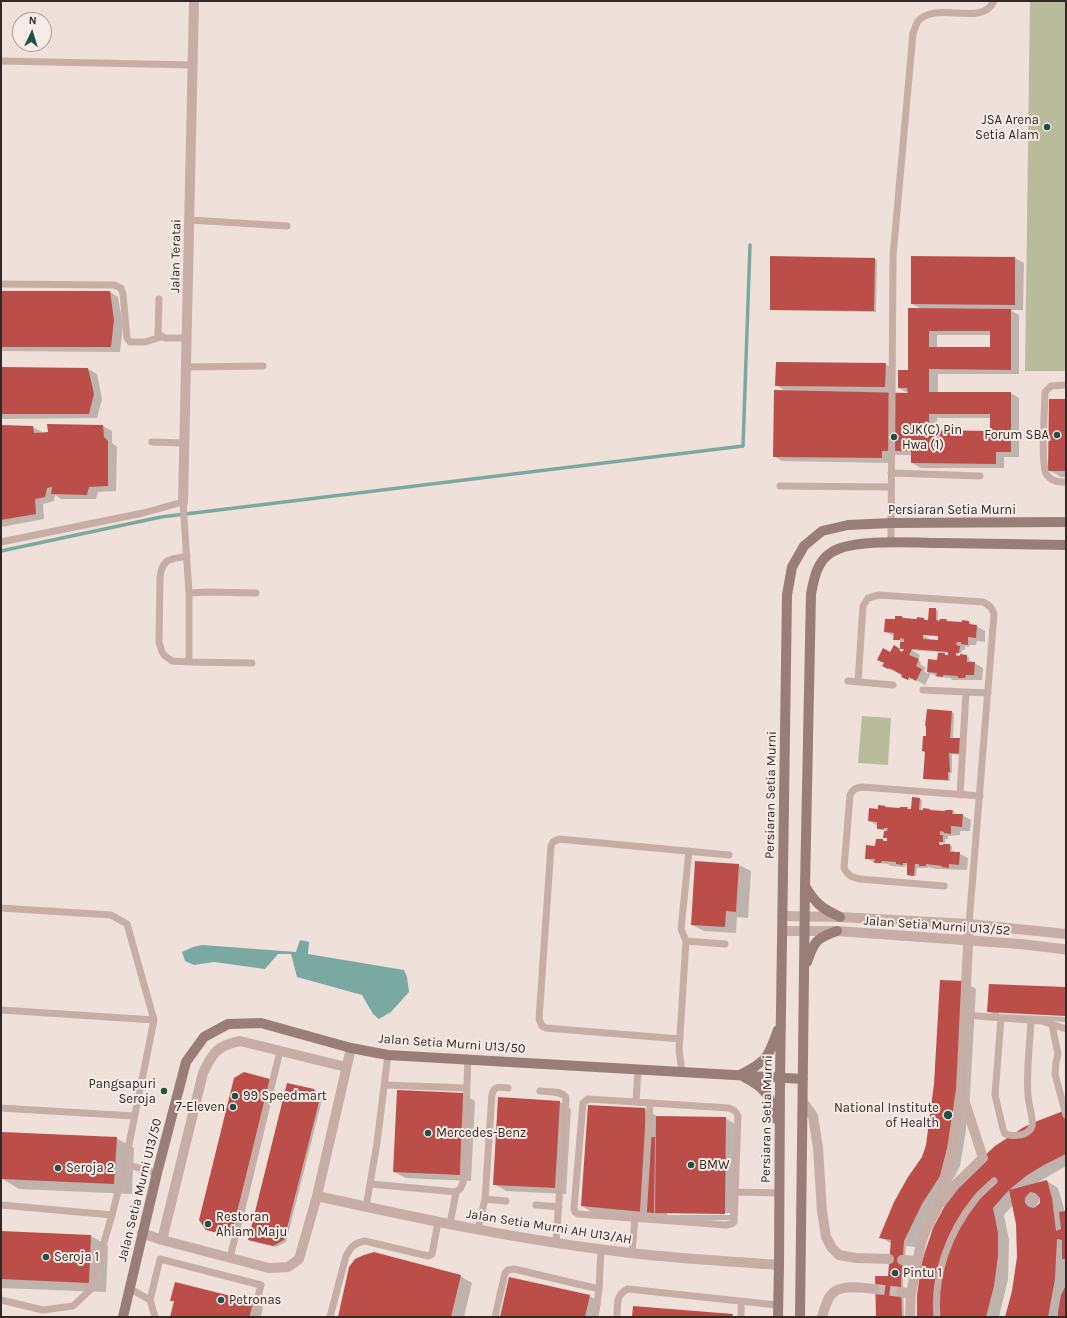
<!DOCTYPE html>
<html>
<head>
<meta charset="utf-8">
<style>
	body { margin:0 }
	#map { position:relative; width:1067px; height:1318px; overflow:hidden; background:#efe0d9; font-family:Karla,sans-serif }
	canvas { display:block }
	.frame { position:absolute; inset:0; border:2px solid #332826; pointer-events:none }
	.north { position:absolute; left:12px; top:12px; width:40px; height:40px; box-sizing:border-box; background:#f7ebe5; border:1px solid #a99d99; border-radius:50%; rotate:4deg; font-size:11px; font-weight:700; line-height:16px; text-align:center; color:#332826 }
	.north::after { content:''; display:block; margin:auto; width:14px; height:18px; background:#1f5049; clip-path:polygon(50% 0,100% 100%,50% 72%,0 100%) }
</style>
</head>
<body>
<div id="map">
<canvas width="1067" height="1318"></canvas>
<div class="frame"></div>
<div class="north">N</div>
</div>
<script>
const context = document.querySelector('canvas').getContext('2d');
context.lineJoin = 'round';
function fill(path, color) { context.fillStyle = color; context.fill(path, 'evenodd'); }
function strokePath(path, color, width, dash) { context.strokeStyle = color; context.lineWidth = width; context.lineCap = dash ? 'butt' : 'round'; context.setLineDash(dash || []); context.stroke(path); }
function label(font, color, halo, rows, align = 'center') {
  context.font = font + ' Karla,sans-serif'; context.lineWidth = 4; context.setLineDash([]); context.textBaseline = 'middle'; context.strokeStyle = halo; context.fillStyle = color; for (const [text, x, y, turn = 0] of rows) {
    context.save(); context.translate(x, y); context.rotate((+turn || 0) * Math.PI / 180); context.textAlign = isNaN(turn) ? turn : align; if (halo) context.strokeText(text, 0, 0); context.fillText(text, 0, 0); context.restore();
  }
}
const green = new Path2D(`
	M 1030,1 L 1066,1 L 1066,371 L 1025,371 Z
	M 862,716 L 891,718 L 888,765 L 858,763 Z`);
const water = new Path2D(`
	M 300,940 L 309,942 L 308,954 L 404,970 L 407,977 L 409,992 L 391,1012 L 379,1019 L 373,1014 L 362,995 L 297,977 L 291,954 L 278,954 L 265,969 L 214,962 L 194,965 L 185,961 L 182,952 L 193,947 L 202,945 L 296,952 Z`);
const shadow = new Path2D(`
	M 1015,258 L 1024,263 L 1023,310 L 1010,310 L 1019,315 L 1019,374 L 938,374 L 938,393 L 1011,393 L 1019,398 L 1019,457 L 1004,457 L 1004,468 L 921,468 L 912,463 L 912,455 L 891,455 L 891,463 L 782,461 L 774,456 L 787,392 L 776,385 L 885,364 L 894,369 L 894,393 L 909,394 L 899,388 L 909,371 L 922,309 L 912,304 ZM 937,335 L 991,335 L 991,348 L 937,348 ZM 937,418 L 991,418 L 991,432 L 938,431 Z
	M 875,259 L 877,260 L 876,312 L 773,310 L 771,309 Z
	M 1,292 L 110,292 L 118,297 L 123,325 L 120,352 L 1,351 Z
	M 1,368 L 88,369 L 97,374 L 102,399 L 97,418 L 1,419 Z
	M 1066,400 L 1066,477 L 1061,477 L 1049,470 Z
	M 48,425 L 103,426 L 112,431 L 112,443 L 117,447 L 116,491 L 98,492 L 96,499 L 61,499 L 55,495 L 54,501 L 43,504 L 44,519 L 1,527 L 1,426 L 33,427 L 42,432 L 42,434 L 49,433 Z
	M 936,609 L 938,611 L 938,622 L 946,620 L 949,622 L 969,622 L 971,623 L 971,626 L 976,626 L 985,631 L 985,642 L 977,641 L 976,645 L 970,645 L 969,647 L 965,646 L 965,650 L 962,650 L 961,655 L 969,657 L 969,660 L 983,668 L 982,680 L 953,680 L 950,678 L 937,677 L 931,673 L 925,685 L 912,678 L 910,680 L 892,668 L 891,670 L 883,666 L 894,647 L 903,652 L 904,650 L 901,648 L 901,641 L 894,639 L 895,637 L 885,631 L 902,617 L 916,620 L 924,619 L 929,621 ZM 922,635 L 939,636 L 939,641 L 931,640 ZM 911,650 L 939,652 L 938,661 L 929,660 L 928,674 L 924,671 L 926,668 L 920,664 L 921,662 L 918,660 L 920,655 ZM 941,652 L 949,653 L 949,656 L 947,656 ZM 955,653 L 961,653 L 961,656 Z
	M 952,712 L 954,713 L 953,739 L 964,755 L 952,754 L 952,773 L 950,773 L 950,781 L 926,779 L 924,778 L 927,737 Z
	M 919,799 L 922,800 L 921,811 L 952,811 L 955,812 L 954,815 L 962,815 L 971,820 L 970,831 L 960,831 L 960,835 L 948,836 L 948,839 L 945,839 L 945,843 L 938,842 L 944,846 L 950,845 L 952,846 L 952,850 L 968,858 L 967,870 L 936,869 L 928,867 L 927,868 L 917,868 L 916,876 L 910,876 L 908,875 L 908,865 L 905,865 L 905,867 L 891,866 L 888,864 L 875,863 L 866,858 L 883,840 L 888,842 L 888,839 L 884,837 L 885,830 L 880,830 L 878,828 L 878,826 L 869,821 L 870,809 L 879,809 L 885,807 L 888,809 L 907,808 L 912,810 Z
	M 739,865 L 751,871 L 748,918 L 737,917 L 736,933 L 704,931 L 692,925 Z
	M 965,982 L 976,989 L 970,1095 L 965,1136 L 960,1166 L 956,1174 L 934,1211 L 916,1247 L 906,1246 L 903,1279 L 904,1317 L 877,1317 L 889,1277 L 892,1244 L 880,1237 L 923,1157 L 927,1145 Z
	M 1066,989 L 1066,1015 L 999,1012 L 999,1014 L 1066,1017 L 1066,1022 L 1000,1018 L 988,1011 Z
	M 270,1080 L 233,1237 L 210,1231 L 207,1230 Z
	M 313,1090 L 316,1092 L 322,1100 L 286,1242 L 276,1247 L 252,1241 L 249,1240 Z
	M 463,1094 L 475,1101 L 471,1181 L 406,1178 L 394,1172 Z
	M 560,1102 L 571,1109 L 566,1194 L 506,1191 L 494,1184 Z
	M 645,1109 L 657,1116 L 657,1117 L 725,1118 L 737,1125 L 736,1220 L 668,1220 L 593,1213 L 582,1206 ZM 667,1213 L 730,1213 L 730,1215 L 667,1215 Z
	M 1066,1111 L 1066,1166 L 1037,1183 L 1047,1181 L 1058,1188 L 1065,1212 L 1066,1212 L 1066,1317 L 1006,1317 L 1013,1291 L 1018,1257 L 1017,1224 L 1013,1205 L 1004,1215 L 1009,1240 L 1008,1279 L 999,1317 L 918,1317 L 920,1278 ZM 1041,1199 L 1041,1203 L 1034,1208 Z
	M 116,1138 L 134,1148 L 132,1194 L 19,1189 L 1,1178 Z
	M 1,1232 L 91,1236 L 108,1246 L 106,1292 L 1,1288 Z
	M 460,1276 L 472,1283 L 464,1317 L 339,1317 Z
	M 590,1296 L 601,1303 L 598,1317 L 501,1317 Z
	M 171,1300 L 255,1302 L 263,1307 L 261,1317 L 171,1317 L 175,1302 Z`);
const stream = new Path2D(`
	M 1,551 L 161,517 L 743,446 L 750,245`);
const building = new Path2D(`
	M 770,256 L 875,258 L 874,311 L 770,310 Z
	M 911,256 L 1015,257 L 1015,305 L 911,304 Z
	M 1,291 L 110,291 L 114,320 L 111,347 L 1,347 Z
	M 908,308 L 1011,309 L 1011,370 L 929,369 L 929,392 L 1011,392 L 1011,452 L 996,452 L 996,464 L 911,463 L 911,451 L 882,451 L 882,458 L 773,457 L 774,390 L 908,393 L 907,388 L 898,388 L 898,370 L 908,370 ZM 929,331 L 990,331 L 990,347 L 929,347 ZM 929,414 L 990,414 L 990,431 L 929,430 Z
	M 776,362 L 886,363 L 885,387 L 775,386 Z
	M 1,367 L 88,368 L 94,394 L 89,414 L 1,414 Z
	M 1049,399 L 1066,399 L 1066,471 L 1048,471 Z
	M 47,424 L 103,425 L 104,437 L 108,441 L 108,486 L 89,487 L 87,495 L 51,494 L 52,487 L 47,488 L 45,497 L 35,499 L 36,514 L 1,520 L 1,425 L 33,426 L 34,433 L 48,432 Z
	M 929,608 L 936,608 L 936,620 L 939,621 L 940,619 L 947,619 L 946,621 L 962,622 L 962,620 L 969,621 L 969,624 L 977,625 L 976,638 L 968,637 L 968,645 L 961,644 L 961,642 L 957,642 L 956,645 L 960,646 L 959,653 L 956,653 L 956,656 L 960,656 L 960,654 L 967,655 L 967,662 L 975,662 L 974,675 L 966,675 L 965,678 L 958,678 L 958,676 L 943,675 L 943,677 L 936,676 L 937,673 L 927,672 L 928,659 L 937,660 L 938,653 L 945,653 L 945,655 L 948,655 L 948,652 L 912,649 L 909,655 L 919,659 L 916,666 L 922,669 L 916,681 L 909,677 L 908,680 L 901,677 L 902,675 L 889,668 L 888,669 L 882,666 L 884,663 L 877,660 L 883,648 L 890,652 L 894,645 L 900,649 L 899,650 L 902,652 L 904,649 L 900,649 L 900,642 L 904,642 L 904,639 L 900,638 L 900,640 L 893,640 L 894,633 L 884,632 L 885,619 L 895,619 L 895,616 L 902,616 L 902,618 L 917,619 L 917,617 L 924,618 L 924,620 L 928,620 ZM 923,635 L 938,636 L 938,640 L 923,639 Z
	M 927,709 L 952,711 L 950,738 L 963,738 L 962,754 L 949,753 L 950,772 L 948,772 L 948,780 L 923,779 L 925,752 L 922,751 L 923,736 L 926,736 L 926,726 L 925,726 Z
	M 912,797 L 920,798 L 919,810 L 923,810 L 923,808 L 930,809 L 930,810 L 945,811 L 946,810 L 953,810 L 952,814 L 963,814 L 962,827 L 951,826 L 951,834 L 944,833 L 944,832 L 940,831 L 940,835 L 943,835 L 943,842 L 939,842 L 939,845 L 943,845 L 943,844 L 950,844 L 950,852 L 960,852 L 959,865 L 949,864 L 949,868 L 941,867 L 942,866 L 926,864 L 926,866 L 919,866 L 919,864 L 915,864 L 914,876 L 907,875 L 907,863 L 903,863 L 903,865 L 896,864 L 896,862 L 882,861 L 881,863 L 874,863 L 875,859 L 865,859 L 866,845 L 875,846 L 876,839 L 883,839 L 883,841 L 887,841 L 887,838 L 883,838 L 884,831 L 887,831 L 888,828 L 884,828 L 884,829 L 877,829 L 877,822 L 868,821 L 869,808 L 878,809 L 878,805 L 886,806 L 885,807 L 900,808 L 900,807 L 908,807 L 907,809 L 911,809 Z
	M 695,861 L 739,864 L 736,912 L 726,911 L 725,927 L 691,925 Z
	M 940,980 L 965,981 L 956,1115 L 940,1176 L 922,1204 L 904,1241 L 901,1283 L 902,1317 L 876,1317 L 875,1276 L 888,1276 L 891,1240 L 879,1238 L 894,1202 L 908,1177 L 922,1157 L 926,1145 L 934,1084 Z
	M 989,984 L 1066,987 L 1065,1016 L 987,1012 Z
	M 244,1072 L 270,1079 L 231,1236 L 206,1230 L 199,1220 L 234,1078 Z
	M 287,1083 L 314,1089 L 320,1098 L 284,1240 L 273,1246 L 248,1240 Z
	M 397,1090 L 464,1093 L 460,1175 L 393,1172 Z
	M 498,1097 L 560,1101 L 555,1188 L 493,1185 Z
	M 588,1105 L 645,1108 L 646,1137 L 655,1137 L 654,1213 L 581,1206 Z
	M 1066,1110 L 1066,1154 L 1044,1165 L 1026,1176 L 1009,1190 L 993,1208 L 998,1233 L 998,1256 L 994,1286 L 986,1317 L 917,1317 L 917,1295 L 922,1261 L 933,1228 L 949,1198 L 982,1158 L 995,1146 L 1024,1127 L 1040,1120 Z
	M 656,1116 L 726,1117 L 725,1214 L 655,1213 Z
	M 2,1132 L 117,1137 L 114,1184 L 1,1179 Z
	M 1047,1180 L 1052,1198 L 1056,1231 L 1061,1229 L 1059,1212 L 1066,1211 L 1066,1259 L 1062,1259 L 1062,1240 L 1057,1239 L 1055,1279 L 1048,1317 L 1005,1317 L 1012,1291 L 1017,1257 L 1016,1224 L 1009,1190 ZM 1030,1192 L 1035,1193 L 1040,1198 L 1040,1203 L 1034,1208 L 1029,1207 L 1025,1203 L 1025,1198 Z
	M 1,1231 L 91,1235 L 89,1283 L 1,1279 Z
	M 374,1252 L 461,1275 L 451,1317 L 338,1317 L 349,1267 L 355,1259 L 364,1255 Z
	M 509,1277 L 590,1295 L 585,1317 L 500,1317 Z
	M 175,1282 L 255,1302 L 251,1317 L 170,1317 L 174,1301 L 170,1301 Z
	M 1066,1285 L 1066,1317 L 1058,1317 L 1058,1312 L 1061,1295 Z
	M 633,1306 L 733,1314 L 732,1317 L 632,1317 Z`);
const streetTunnel = new Path2D(`
	M 875,1289 L 901,1292`);
const lane = new Path2D(`
	M 1,61 L 193,65
	M 190,220 L 287,226
	M 1,284 L 114,285 L 121,288 L 123,294 L 127,338 L 130,342 L 145,342 L 161,337
	M 159,299 L 158,334 L 165,338 L 187,338
	M 187,367 L 263,366
	M 1066,385 L 1051,386 L 1045,392 C 1045,407 1040,467 1047,475 C 1052,482 1058,482 1066,482
	M 152,442 L 185,443
	M 891,473 L 980,476
	M 780,486 L 891,487
	M 1,542 L 143,513 L 183,502 L 189,593 L 207,592 L 256,593
	M 891,543 L 893,256 L 913,33 C 915,29 916,24 918,21 C 937,0 982,28 994,1
	M 187,556 C 170,560 163,557 160,577 L 159,642 L 162,652 L 165,656 L 172,661 L 189,662 L 252,663
	M 189,662 L 189,593
	M 848,681 L 893,685
	M 858,682 L 863,606 L 868,598 L 879,595 L 983,602 C 989,605 992,607 994,614 L 969,924
	M 923,690 L 988,693
	M 960,795 L 966,692
	M 944,886 L 860,879 C 852,877 848,876 844,868 L 850,795 C 853,789 856,788 862,787 L 980,796
	M 1,908 L 111,915 L 127,924 L 154,1020 L 125,1164 L 112,1215 L 90,1290 L 73,1306 L 43,1310 L 1,1300
	M 686,941 L 725,944
	M 1,1010 L 154,1020
	M 964,1015 L 1042,1021 L 1066,1029
	M 1001,1018 L 995,1095 L 1003,1129 L 1005,1134 C 1013,1137 1029,1136 1032,1126 C 1034,1121 1028,1102 1028,1095 C 1026,1071 1030,1045 1031,1020
	M 1052,1025 L 1058,1054 L 1056,1063 L 1055,1074 L 1066,1115
	M 680,1039 L 546,1028 L 542,1026 L 539,1019 L 551,846 L 553,842 L 559,839 L 729,855
	M 682,1072 L 679,1050 L 686,941 L 681,929 L 689,851
	M 385,1085 L 467,1088
	M 540,1091 C 548,1092 562,1090 566,1098 L 556,1243
	M 588,1099 L 729,1108 C 734,1110 736,1111 738,1116 L 734,1222 L 731,1224 L 726,1225 L 578,1214 L 575,1212 L 574,1208 L 583,1103 Z
	M 636,1102 L 638,1069
	M 1,1108 L 134,1116
	M 125,1164 L 157,1173
	M 371,1184 L 456,1192 L 460,1189 L 463,1183 L 468,1059
	M 735,1192 L 779,1193
	M 485,1199 L 506,1201
	M 1,1205 L 112,1215
	M 536,1205 L 559,1207
	M 366,1207 L 377,1143 L 388,1055
	M 643,1219 L 650,1103
	M 450,1224 L 456,1192
	M 478,1229 L 485,1199 L 492,1094 C 495,1085 500,1087 508,1088
	M 632,1253 L 635,1218
	M 230,1258 L 280,1051
	M 129,1288 L 150,1300
	M 599,1289 L 601,1249
	M 155,1317 L 150,1300 L 160,1259 L 261,1285 L 253,1317
	M 330,1317 L 346,1256 C 351,1247 354,1243 365,1241 L 428,1256 L 432,1254 L 438,1222
	M 495,1317 L 505,1273 L 508,1270 L 514,1269 L 599,1289 L 595,1317
	M 617,1317 C 618,1304 615,1295 628,1289 L 777,1305
	M 741,1317 L 741,1302
	M 937,1317 C 933,1276 949,1232 975,1200 C 980,1193 988,1187 994,1181`);
const street = new Path2D(`
	M 183,502 L 194,1
	M 782,916 L 840,917 L 969,924 L 1066,934
	M 782,931 L 837,931 L 1020,944 L 1063,949 L 1066,950
	M 803,1102 L 813,1116 L 818,1148 L 822,1211 L 826,1237 L 832,1248 L 839,1255 L 856,1258 L 889,1259
	M 317,1196 C 421,1219 525,1241 631,1253 C 680,1259 730,1261 779,1265
	M 941,1203 L 955,1185 L 983,1158 L 962,1093
	M 142,1233 L 162,1240 L 269,1268 L 288,1267 L 299,1259 L 317,1196 L 351,1048
	M 162,1240 L 203,1073 C 213,1052 217,1046 240,1041 L 346,1067
	M 902,1260 L 917,1261
	M 901,1292 L 911,1294
	M 822,1317 C 824,1311 826,1302 830,1296 C 839,1283 862,1288 875,1289
	M 910,1317 L 911,1294 L 920,1248 L 924,1234 L 938,1206 L 952,1149 L 961,1090 L 969,924`);
const secondary = new Path2D(`
	M 805,886 C 816,904 821,908 840,917
	M 807,962 C 814,942 816,938 837,931
	M 740,1075 C 767,1061 768,1058 778,1030
	M 744,1077 C 764,1087 772,1096 776,1119
	M 123,1317 L 157,1173 L 186,1062 L 204,1037 L 228,1024 L 261,1023 L 351,1048 L 388,1055 L 803,1079
	M 778,1317 L 779,1265 L 780,1078 L 787,595 L 792,567 L 804,546 L 822,531 L 848,525 L 892,523 L 1066,522
	M 800,1317 L 805,886 L 811,594 C 814,578 817,561 832,552 C 854,538 917,543 944,543 C 984,544 1025,544 1066,545`);
const markers = [
	[1047,127,4,"#1f5049"],
	[1057,435,4,"#1f5049"],
	[894,437,4,"#1f5049"],
	[164,1091,4,"#1f5049"],
	[235,1096,4,"#1f5049"],
	[233,1107,4,"#1f5049"],
	[948,1115,5,"#1f5049"],
	[428,1133,4,"#1f5049"],
	[691,1165,4,"#1f5049"],
	[58,1168,4,"#1f5049"],
	[208,1224,4,"#1f5049"],
	[46,1257,4,"#1f5049"],
	[895,1273,4,"#1f5049"],
	[221,1300,4,"#1f5049"]
];
const poiNames = [
	["JSA Arena",1039,120,"right"],
	["Setia Alam",1039,135,"right"],
	["SJK(C) Pin",902,430],
	["Hwa (1)",902,445],
	["Forum SBA",1049,435,"right"],
	["Pangsapuri",156,1084,"right"],
	["Seroja",156,1099,"right"],
	["99 Speedmart",243,1096],
	["7-Eleven",225,1107,"right"],
	["National Institute",939,1108,"right"],
	["of Health",939,1123,"right"],
	["Mercedes-Benz",436,1133],
	["BMW",699,1165],
	["Seroja 2",66,1168],
	["Restoran",216,1217],
	["Ahlam Maju",216,1232],
	["Seroja 1",54,1257],
	["Pintu 1",903,1273],
	["Petronas",229,1300]
];
const streetNames = [
	["Jalan Teratai",176,256,-89],
	["Persiaran Setia Murni",952,510],
	["Persiaran Setia Murni",771,795,-89],
	["Jalan Setia Murni U13/52",937,926,4],
	["Jalan Setia Murni U13/50",452,1044,4],
	["Persiaran Setia Murni",767,1119,-89],
	["Jalan Setia Murni U13/50",140,1190,-76],
	["Jalan Setia Murni AH U13/AH",549,1227,9]
];
fill(green, '#b8bc9b');
fill(water, '#7aa9a2');
fill(shadow, '#0003');
strokePath(stream, '#7aa9a2', 3.5);
fill(building, '#bc4e4a');
strokePath(streetTunnel, '#c9bbb5', 10, [10, 5]);
strokePath(lane, '#c6aea6', 7);
strokePath(street, '#c6aea6', 10);
strokePath(secondary, '#997d78', 10);
for (const [x, y, r, color] of markers) { const dot = new Path2D(); dot.arc(x, y, r, 0, 2 * Math.PI); context.fillStyle = color; context.fill(dot); strokePath(dot, '#f7ebe5', 1.5); }
label('13px', '#332826', '#f7ebe5', poiNames, 'left');
label('13px', '#332826', '#f7ebe5', streetNames);
</script>
</body>
</html>
